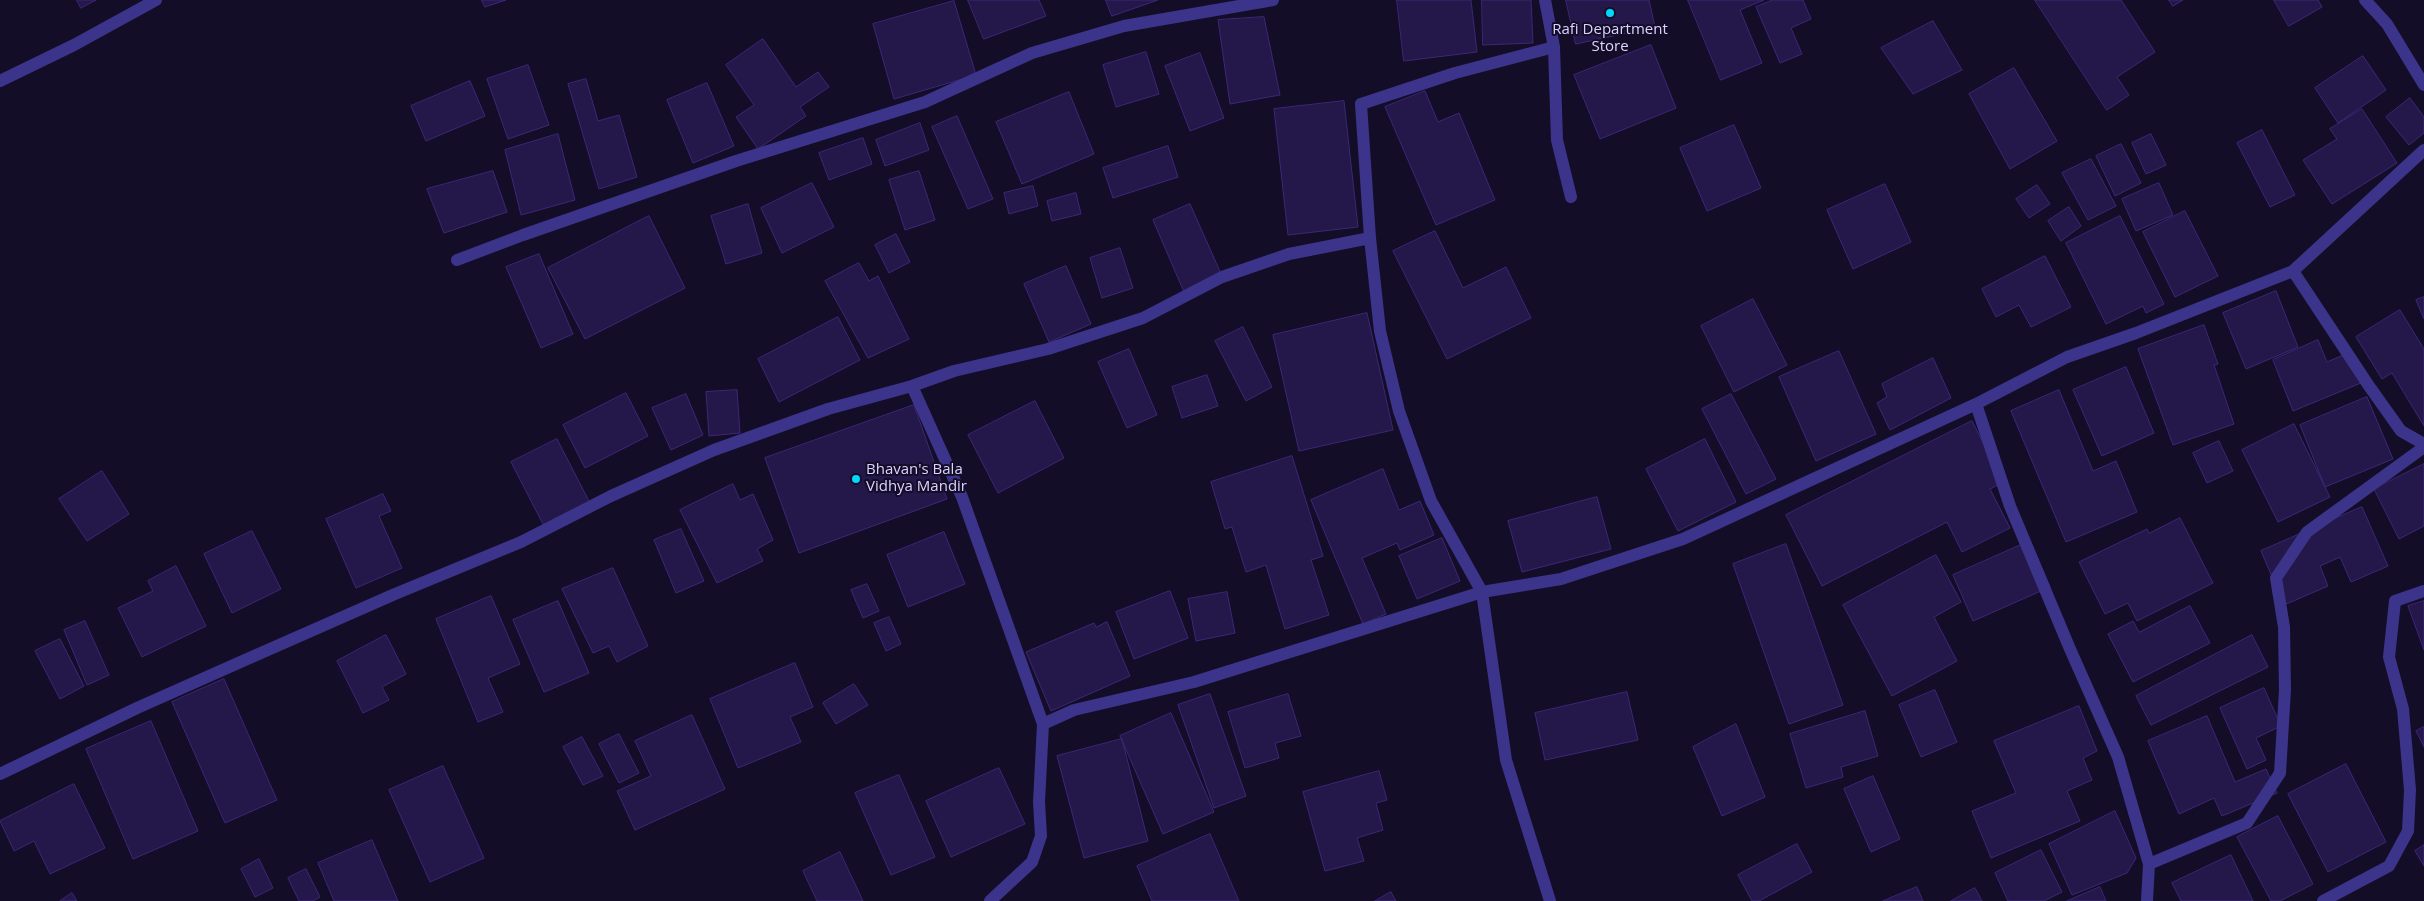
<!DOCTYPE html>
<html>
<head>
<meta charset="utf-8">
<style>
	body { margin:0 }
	canvas { display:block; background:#130d27 }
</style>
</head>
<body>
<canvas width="2424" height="901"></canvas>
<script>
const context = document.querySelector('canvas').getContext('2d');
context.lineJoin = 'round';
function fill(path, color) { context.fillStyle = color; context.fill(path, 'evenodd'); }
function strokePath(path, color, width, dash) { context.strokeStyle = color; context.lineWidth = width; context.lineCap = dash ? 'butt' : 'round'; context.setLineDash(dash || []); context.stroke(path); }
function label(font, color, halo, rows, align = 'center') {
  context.font = font + ' "Open Sans",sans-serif'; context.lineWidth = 4; context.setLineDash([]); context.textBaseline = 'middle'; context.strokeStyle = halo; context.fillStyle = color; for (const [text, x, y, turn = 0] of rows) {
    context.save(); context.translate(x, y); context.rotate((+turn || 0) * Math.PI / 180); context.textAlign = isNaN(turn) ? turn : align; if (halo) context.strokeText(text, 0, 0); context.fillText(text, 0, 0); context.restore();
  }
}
const building = new Path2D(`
	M 77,0 L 96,0 L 81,8 Z
	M 482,0 L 506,0 L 485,7 Z
	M 968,0 L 1039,0 L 1046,16 L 984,39 Z
	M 1106,0 L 1158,0 L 1112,16 Z
	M 1397,0 L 1471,0 L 1477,52 L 1404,61 Z
	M 1482,0 L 1531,0 L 1533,43 L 1483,45 Z
	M 1566,0 L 1649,0 L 1655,27 L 1576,44 Z
	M 1688,0 L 1764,0 L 1740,10 L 1762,63 L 1721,80 Z
	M 1773,0 L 1803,0 L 1811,19 L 1791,28 L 1802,54 L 1780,63 L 1756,7 Z
	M 2035,0 L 2121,0 L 2155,52 L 2117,77 L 2129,95 L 2107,110 Z
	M 2169,0 L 2183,0 L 2173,6 Z
	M 2274,0 L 2318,0 L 2322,7 L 2289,26 Z
	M 954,1 L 976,75 L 894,99 L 873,24 Z
	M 1264,17 L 1280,95 L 1230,104 L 1218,20 Z
	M 1933,21 L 1962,70 L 1913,94 L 1881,48 Z
	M 763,39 L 796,87 L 818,72 L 829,87 L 800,107 L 806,116 L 758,149 L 736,117 L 754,105 L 726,65 Z
	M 1651,45 L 1676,108 L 1600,139 L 1574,75 Z
	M 1146,52 L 1159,94 L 1116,107 L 1103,65 Z
	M 1200,53 L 1224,118 L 1190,131 L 1165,66 Z
	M 2363,56 L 2386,90 L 2338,123 L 2315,88 Z
	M 528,65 L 549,125 L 508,139 L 487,79 Z
	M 2014,68 L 2057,141 L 2010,169 L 1969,94 Z
	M 586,79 L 598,121 L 619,115 L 637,177 L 599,189 L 568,84 Z
	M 470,81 L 485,116 L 426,141 L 411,106 Z
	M 707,83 L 734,146 L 693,163 L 667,100 Z
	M 1425,91 L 1438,122 L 1459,113 L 1495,200 L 1436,225 L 1385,107 Z
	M 1069,92 L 1094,154 L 1022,184 L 996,122 Z
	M 2410,98 L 2424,117 L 2424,133 L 2409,145 L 2386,117 Z
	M 1344,101 L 1358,227 L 1288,235 L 1274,109 Z
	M 2362,109 L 2397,163 L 2332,204 L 2303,160 L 2337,139 L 2330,129 Z
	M 957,116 L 993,199 L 968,209 L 932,127 Z
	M 920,123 L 929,150 L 885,166 L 876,140 Z
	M 1734,125 L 1761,188 L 1707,211 L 1680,148 Z
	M 2262,130 L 2295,195 L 2270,207 L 2237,143 Z
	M 558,134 L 575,200 L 521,215 L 505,150 Z
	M 2151,134 L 2166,165 L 2146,174 L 2132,143 Z
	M 863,138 L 872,164 L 829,180 L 819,153 Z
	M 2121,144 L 2141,183 L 2115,196 L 2096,156 Z
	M 1168,146 L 1178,177 L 1113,198 L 1103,168 Z
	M 2091,159 L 2116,206 L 2088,220 L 2062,173 Z
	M 493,171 L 507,212 L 444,233 L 427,189 Z
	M 919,171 L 935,220 L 905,230 L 889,180 Z
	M 812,183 L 834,227 L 782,253 L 761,208 Z
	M 2159,183 L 2173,215 L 2136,231 L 2122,199 Z
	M 1885,184 L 1911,242 L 1853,269 L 1827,210 Z
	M 2037,185 L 2050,204 L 2029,218 L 2016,199 Z
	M 1033,186 L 1038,206 L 1009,214 L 1004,193 Z
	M 1076,193 L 1081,214 L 1052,221 L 1047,201 Z
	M 748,204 L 762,253 L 726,264 L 711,216 Z
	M 1190,204 L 1222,276 L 1184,292 L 1153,220 Z
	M 2069,207 L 2081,226 L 2061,241 L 2048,221 Z
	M 2185,211 L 2218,276 L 2175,297 L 2143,232 Z
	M 649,216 L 685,288 L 585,339 L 548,268 Z
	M 2120,216 L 2164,304 L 2146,313 L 2143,306 L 2106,324 L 2066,243 Z
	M 1435,231 L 1463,288 L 1506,267 L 1531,318 L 1447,359 L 1393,251 Z
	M 896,234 L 910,262 L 889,273 L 875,245 Z
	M 1120,248 L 1133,288 L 1102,298 L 1090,258 Z
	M 539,254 L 573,334 L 541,348 L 506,267 Z
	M 2045,256 L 2071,307 L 2031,327 L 2019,305 L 1996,317 L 1982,289 Z
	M 859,263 L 869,281 L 878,276 L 909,339 L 868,358 L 825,281 Z
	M 1066,266 L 1091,324 L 1049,342 L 1024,284 Z
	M 2276,291 L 2298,347 L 2246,369 L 2223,313 Z
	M 2424,297 L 2424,319 L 2416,300 Z
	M 1753,299 L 1787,365 L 1734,392 L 1701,326 Z
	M 2400,310 L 2424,349 L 2424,426 L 2392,373 L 2382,379 L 2356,337 Z
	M 1367,313 L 1393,430 L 1299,451 L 1273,335 Z
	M 838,317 L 860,360 L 779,402 L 758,359 Z
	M 2204,325 L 2218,364 L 2214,365 L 2234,424 L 2173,445 L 2138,349 Z
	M 1243,327 L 1272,387 L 1246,401 L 1215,341 Z
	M 2318,340 L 2327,362 L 2348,353 L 2361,383 L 2293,411 L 2273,360 Z
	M 1129,349 L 1157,415 L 1127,428 L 1098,362 Z
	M 1839,351 L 1876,434 L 1816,461 L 1779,377 Z
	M 1933,358 L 1951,398 L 1890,430 L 1877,403 L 1887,397 L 1882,384 Z
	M 2126,367 L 2154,433 L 2102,456 L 2073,390 Z
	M 1207,375 L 1218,406 L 1182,418 L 1172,387 Z
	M 737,390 L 740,433 L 709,436 L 706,392 Z
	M 2059,390 L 2093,471 L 2116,461 L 2137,512 L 2066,542 L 2011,411 Z
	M 626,393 L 648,436 L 585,468 L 563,425 Z
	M 686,394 L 703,435 L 671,450 L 652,408 Z
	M 1731,394 L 1776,479 L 1746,494 L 1702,409 Z
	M 2367,397 L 2393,459 L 2325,487 L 2300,425 Z
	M 1035,401 L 1064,458 L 998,493 L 968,435 Z
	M 914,405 L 947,499 L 799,553 L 765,458 Z
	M 1972,421 L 2003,482 L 1990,489 L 2010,528 L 1962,552 L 1947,522 L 1822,586 L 1786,515 Z
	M 2294,424 L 2330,497 L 2278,522 L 2242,450 Z
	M 557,439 L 591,505 L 545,528 L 511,462 Z
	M 1705,439 L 1736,502 L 1678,531 L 1646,469 Z
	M 2219,441 L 2233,471 L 2207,483 L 2193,453 Z
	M 1292,456 L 1323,556 L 1311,560 L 1329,615 L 1285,629 L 1266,565 L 1246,572 L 1232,527 L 1225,529 L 1211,482 Z
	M 2424,464 L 2424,526 L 2399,539 L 2374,489 Z
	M 1383,469 L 1399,510 L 1420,501 L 1434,535 L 1400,550 L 1397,543 L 1362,558 L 1386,614 L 1363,624 L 1311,500 Z
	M 102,471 L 129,514 L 87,541 L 59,499 Z
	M 733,484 L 740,500 L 753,494 L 773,540 L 757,549 L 763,561 L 717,583 L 680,510 Z
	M 383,494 L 391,511 L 379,516 L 402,568 L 356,588 L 326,519 Z
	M 1597,497 L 1611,549 L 1522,572 L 1508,521 Z
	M 2362,507 L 2388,566 L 2351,582 L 2340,557 L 2320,566 L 2328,586 L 2284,605 L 2261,551 Z
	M 2180,518 L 2213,583 L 2137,621 L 2128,603 L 2105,614 L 2079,562 L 2147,529 L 2149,533 Z
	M 681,529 L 704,581 L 676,593 L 654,540 Z
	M 252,531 L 281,589 L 232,613 L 204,554 Z
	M 944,532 L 965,584 L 908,607 L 887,555 Z
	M 1442,538 L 1460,581 L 1417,599 L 1399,556 Z
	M 2030,541 L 2050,587 L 1973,621 L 1953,575 Z
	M 1786,544 L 1843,705 L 1789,724 L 1733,564 Z
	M 1936,555 L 1961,602 L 1934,617 L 1957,661 L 1892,696 L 1843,605 Z
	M 176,566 L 206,626 L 142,657 L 118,608 L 153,591 L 148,581 Z
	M 613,568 L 648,646 L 617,662 L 609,646 L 593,653 L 562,589 Z
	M 867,584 L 879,611 L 863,618 L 851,590 Z
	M 1170,591 L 1188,638 L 1134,659 L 1116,612 Z
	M 1227,592 L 1235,633 L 1196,641 L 1188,599 Z
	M 491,596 L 520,664 L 488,678 L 503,712 L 478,722 L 436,619 Z
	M 558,601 L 589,673 L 544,692 L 513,620 Z
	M 2424,601 L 2424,650 L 2408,606 Z
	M 2190,606 L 2210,643 L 2133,682 L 2108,634 L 2133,621 L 2139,632 Z
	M 889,617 L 901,644 L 886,651 L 874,623 Z
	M 85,621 L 109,675 L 87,685 L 64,630 Z
	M 1107,622 L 1130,676 L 1051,711 L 1026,652 L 1094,623 L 1096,627 Z
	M 386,635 L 406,674 L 382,687 L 389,700 L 363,713 L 337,661 Z
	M 2252,635 L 2268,667 L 2151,725 L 2136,696 Z
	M 60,639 L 84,686 L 60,699 L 35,651 Z
	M 795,663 L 813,707 L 790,717 L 801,742 L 738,768 L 710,699 Z
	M 224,679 L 277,800 L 225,823 L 172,702 Z
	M 854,684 L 868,705 L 836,724 L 823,703 Z
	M 2264,688 L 2281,726 L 2256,738 L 2266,760 L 2247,769 L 2220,708 Z
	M 1935,690 L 1957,742 L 1921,757 L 1899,705 Z
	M 1627,692 L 1638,740 L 1545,760 L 1535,713 Z
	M 1210,694 L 1246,796 L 1214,808 L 1178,705 Z
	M 1288,694 L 1301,736 L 1275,743 L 1279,758 L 1245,768 L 1228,712 Z
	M 2079,706 L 2097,751 L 2083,758 L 2092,780 L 2067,791 L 2080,821 L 1991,858 L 1972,811 L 2016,793 L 1994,741 Z
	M 1865,711 L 1878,756 L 1841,767 L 1843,777 L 1806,788 L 1790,734 Z
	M 1171,713 L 1214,812 L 1163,834 L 1120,736 Z
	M 692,715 L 725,789 L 635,830 L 617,791 L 651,776 L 635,741 Z
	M 2207,716 L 2235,782 L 2266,769 L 2277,793 L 2222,816 L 2214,798 L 2179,814 L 2148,741 Z
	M 151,721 L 198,831 L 133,859 L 86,749 Z
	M 1736,724 L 1765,797 L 1722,816 L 1693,747 Z
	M 2424,727 L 2424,747 L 2416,731 Z
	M 619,734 L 639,773 L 619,783 L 599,744 Z
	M 582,737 L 603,776 L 583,785 L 563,747 Z
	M 1122,739 L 1148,841 L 1084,858 L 1057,756 Z
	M 2346,764 L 2386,842 L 2328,872 L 2288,794 Z
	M 443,766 L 484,858 L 430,882 L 389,790 Z
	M 999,768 L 1025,824 L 951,857 L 926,801 Z
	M 1379,771 L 1387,800 L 1376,803 L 1383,830 L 1357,838 L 1364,861 L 1325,871 L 1303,792 Z
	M 899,775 L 935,857 L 891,875 L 855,793 Z
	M 1873,776 L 1900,839 L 1871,852 L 1844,789 Z
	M 74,784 L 105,848 L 50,874 L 34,841 L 14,851 L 0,821 Z
	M 2115,811 L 2136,858 L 2127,873 L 2072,895 L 2049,844 Z
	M 2278,816 L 2313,884 L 2280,901 L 2271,901 L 2237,837 Z
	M 1210,834 L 1239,901 L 1152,901 L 1137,866 Z
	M 372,840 L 398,901 L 334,901 L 318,863 Z
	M 1797,844 L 1812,872 L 1759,901 L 1752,901 L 1738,875 Z
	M 2424,845 L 2424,866 L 2415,851 Z
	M 2041,850 L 2062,892 L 2044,901 L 2008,901 L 1995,873 Z
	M 840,852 L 863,901 L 817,901 L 803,871 Z
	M 2231,855 L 2253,901 L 2181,901 L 2172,883 Z
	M 259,859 L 273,888 L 255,897 L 241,869 Z
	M 306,869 L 320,897 L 313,901 L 299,901 L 288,878 Z
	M 1917,887 L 1923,901 L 1883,901 Z
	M 2100,887 L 2106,901 L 2067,901 Z
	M 1975,888 L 1982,901 L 1951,901 Z
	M 1391,892 L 1396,901 L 1375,901 Z
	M 72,893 L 77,901 L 60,901 Z`);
const street = new Path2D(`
	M 1545,0 L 1554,47 L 1557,140 L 1571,197
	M 2365,0 L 2387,24 L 2424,85
	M 0,81 L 74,45 L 156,0
	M 457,260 L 523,235 L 736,161 L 925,102 L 1032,53 L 1124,26 L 1273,0
	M 2293,271 L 2369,386 L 2401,431 L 2424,444
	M 912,386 L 962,497 L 1043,724
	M 1976,404 L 2010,506 L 2070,649 L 2118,757 L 2149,864 L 2147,901
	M 0,774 L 137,708 L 245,660 L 395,594 L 521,542 L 611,496 L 714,450 L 828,409 L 912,386 L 954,371 L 1048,349 L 1143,318 L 1222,277 L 1289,254 L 1370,238
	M 2149,864 L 2247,823 L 2280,773 L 2285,690 L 2284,627 L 2276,578 L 2307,532 L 2424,447
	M 990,901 L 1032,862 L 1041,836 L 1039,802 L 1043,724 L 1074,710 L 1194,682 L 1482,592 L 1561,579 L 1683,539 L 1976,404 L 2067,357 L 2136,333 L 2293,271 L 2424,150
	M 1550,901 L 1506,760 L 1482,592 L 1431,501 L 1399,411 L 1380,331 L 1370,238 L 1361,104 L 1455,73 L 1554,47
	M 2323,901 L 2389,866 L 2408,831 L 2410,790 L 2403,709 L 2389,657 L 2395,601 L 2424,591`);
const markers = [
	[1610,13,5,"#00d8fe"],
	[856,479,5,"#00d8fe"]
];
const poiNames = [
	["Rafi Department",1610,30],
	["Store",1610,47],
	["Bhavan's Bala",866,470,"left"],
	["Vidhya Mandir",866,487,"left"]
];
fill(building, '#24174a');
strokePath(building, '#3c2778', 1);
strokePath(street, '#3c348a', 12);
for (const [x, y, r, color] of markers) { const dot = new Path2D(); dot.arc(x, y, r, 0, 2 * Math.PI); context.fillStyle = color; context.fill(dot); strokePath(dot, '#130d27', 2); }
label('15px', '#dbd3ff', '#130d27', poiNames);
</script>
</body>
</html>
